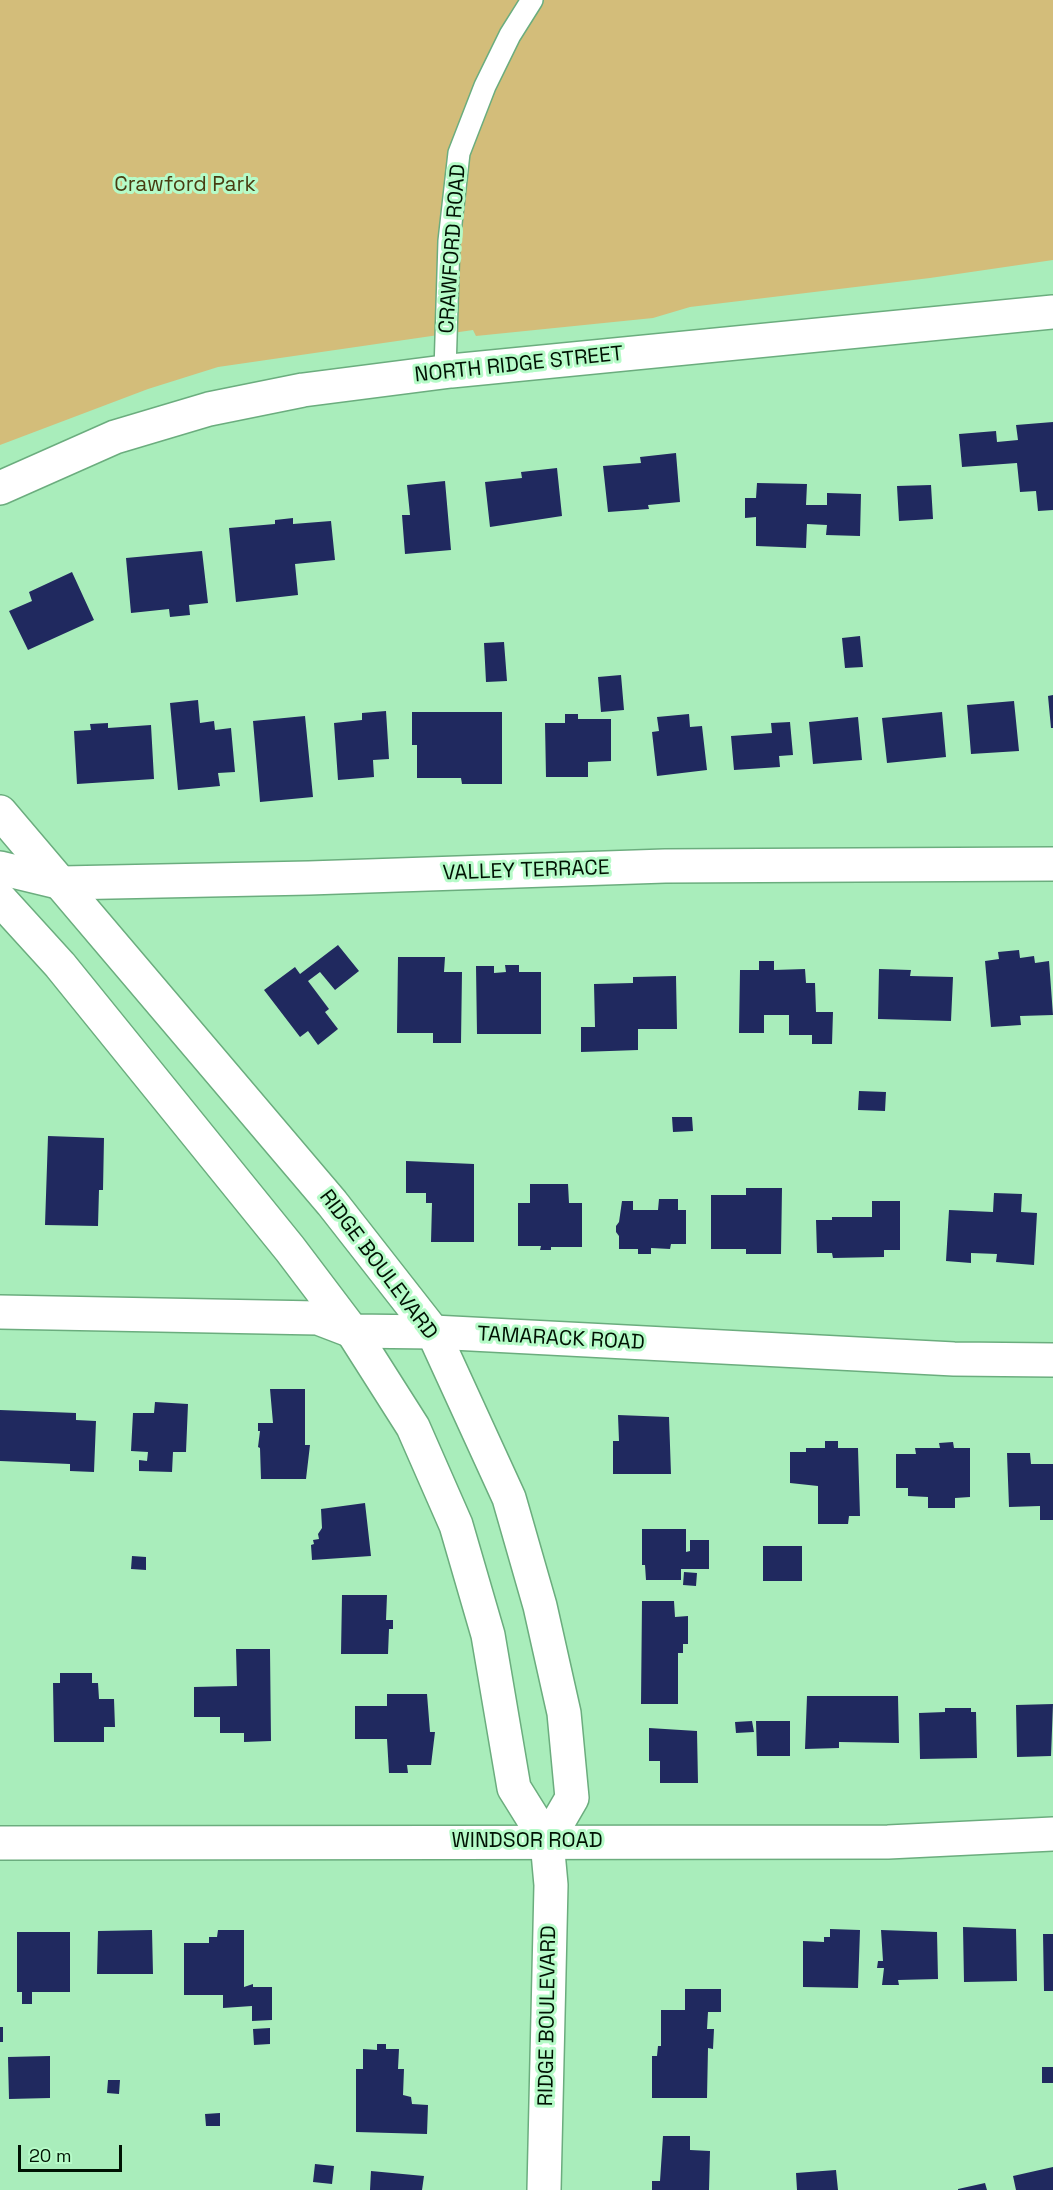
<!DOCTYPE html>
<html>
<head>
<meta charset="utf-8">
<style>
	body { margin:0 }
	#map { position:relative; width:1053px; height:2190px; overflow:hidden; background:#a9edbb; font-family:"Space Grotesk",sans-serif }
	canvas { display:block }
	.scale { position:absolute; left:18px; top:2145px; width:104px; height:27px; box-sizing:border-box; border:3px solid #001203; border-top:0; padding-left:8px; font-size:18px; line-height:21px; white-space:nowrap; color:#001203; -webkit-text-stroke:4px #b6fbc8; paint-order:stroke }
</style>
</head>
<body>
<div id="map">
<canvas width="1053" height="2190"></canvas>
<div class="scale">20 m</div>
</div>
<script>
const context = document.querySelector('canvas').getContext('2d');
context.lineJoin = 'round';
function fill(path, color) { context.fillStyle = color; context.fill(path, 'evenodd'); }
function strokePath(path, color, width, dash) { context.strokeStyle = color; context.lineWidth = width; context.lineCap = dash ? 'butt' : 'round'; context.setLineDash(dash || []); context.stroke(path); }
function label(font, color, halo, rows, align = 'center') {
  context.font = font + ' "Space Grotesk",sans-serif'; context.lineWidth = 6; context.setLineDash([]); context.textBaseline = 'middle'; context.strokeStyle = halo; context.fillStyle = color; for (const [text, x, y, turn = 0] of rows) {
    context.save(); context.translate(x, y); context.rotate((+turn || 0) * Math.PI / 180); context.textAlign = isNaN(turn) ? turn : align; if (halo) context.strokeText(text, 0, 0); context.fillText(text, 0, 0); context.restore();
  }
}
const green = new Path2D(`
	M 0,0 L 1053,0 L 1053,260 L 930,278 L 690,307 L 653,318 L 476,336 L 473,330 L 218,367 L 148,389 L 0,445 Z`);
const building = new Path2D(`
	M 1053,422 L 1053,510 L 1038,511 L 1036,491 L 1020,492 L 1017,463 L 962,467 L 959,434 L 996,431 L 997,442 L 1018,440 L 1016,425 Z
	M 676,453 L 680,502 L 648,505 L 649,509 L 608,512 L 603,466 L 641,463 L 640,457 Z
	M 557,468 L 562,516 L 490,527 L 485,482 L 522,478 L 521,472 Z
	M 445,481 L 451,550 L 405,554 L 402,515 L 410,515 L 407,485 Z
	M 757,483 L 807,484 L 806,505 L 827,505 L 827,493 L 861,494 L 860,536 L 826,535 L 827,525 L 807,524 L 806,548 L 756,546 L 756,517 L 745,518 L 745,498 L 756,498 Z
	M 931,485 L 933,519 L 899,521 L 897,486 Z
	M 293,518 L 293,524 L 331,521 L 335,560 L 295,564 L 298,595 L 236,602 L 229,528 L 275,524 L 275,520 Z
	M 202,551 L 208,603 L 189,605 L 190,615 L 170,617 L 169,609 L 131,613 L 126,558 Z
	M 72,572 L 94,620 L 28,650 L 9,611 L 32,601 L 29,592 Z
	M 860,636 L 863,667 L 845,668 L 842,638 Z
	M 504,642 L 507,681 L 486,682 L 484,643 Z
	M 621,675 L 624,710 L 601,712 L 598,677 Z
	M 1053,695 L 1053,728 L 1051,728 L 1048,696 Z
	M 198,700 L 200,723 L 214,721 L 215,730 L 231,728 L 235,772 L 218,773 L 220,786 L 178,790 L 170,703 Z
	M 1014,701 L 1019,751 L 971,754 L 967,705 Z
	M 386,711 L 389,759 L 373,760 L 374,777 L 338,780 L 334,723 L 362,720 L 362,713 Z
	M 412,712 L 502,712 L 502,784 L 462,784 L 461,778 L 417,778 L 417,745 L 412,745 Z
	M 942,712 L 946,757 L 887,763 L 882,718 Z
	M 565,714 L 578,714 L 578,719 L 611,719 L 611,761 L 588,762 L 588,777 L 546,777 L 545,723 L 565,723 Z
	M 689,714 L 690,727 L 702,726 L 707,770 L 657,776 L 652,732 L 659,731 L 657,717 Z
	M 305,716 L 313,797 L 260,802 L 253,721 Z
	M 858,717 L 862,760 L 813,764 L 809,722 Z
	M 790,722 L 793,755 L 779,756 L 780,767 L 734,770 L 731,736 L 772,733 L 771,723 Z
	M 108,723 L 108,728 L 151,725 L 154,779 L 77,784 L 74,731 L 91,730 L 90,724 Z
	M 338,945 L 359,971 L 335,990 L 320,972 L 308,981 L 329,1009 L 325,1012 L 338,1029 L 318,1045 L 308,1031 L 300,1037 L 264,990 L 295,967 L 300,974 Z
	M 1019,950 L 1020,958 L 1034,956 L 1035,963 L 1049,961 L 1053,1015 L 1020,1016 L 1021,1025 L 991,1027 L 985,961 L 999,959 L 998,952 Z
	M 398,957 L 445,957 L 444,972 L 462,972 L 461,1043 L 433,1043 L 433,1033 L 397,1033 Z
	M 759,961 L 774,961 L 774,970 L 805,969 L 806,983 L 815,983 L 816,1012 L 833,1012 L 832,1044 L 812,1044 L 812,1035 L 789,1035 L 789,1015 L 764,1015 L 764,1033 L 739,1033 L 740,970 L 759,970 Z
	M 505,965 L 519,965 L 519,972 L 541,972 L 541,1034 L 477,1034 L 476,966 L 494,966 L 494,973 L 506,972 Z
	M 879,969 L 911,970 L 910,976 L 953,977 L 951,1021 L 878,1019 Z
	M 676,976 L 677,1029 L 638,1029 L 638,1050 L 581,1052 L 581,1027 L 595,1027 L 594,984 L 633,983 L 633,977 Z
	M 859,1091 L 886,1092 L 885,1111 L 858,1110 Z
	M 672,1117 L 692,1117 L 693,1131 L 673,1132 Z
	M 48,1136 L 104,1138 L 103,1190 L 99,1190 L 98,1226 L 45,1225 Z
	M 406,1161 L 474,1164 L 474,1242 L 431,1242 L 432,1203 L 426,1203 L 426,1193 L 406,1193 Z
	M 530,1184 L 568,1184 L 569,1203 L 582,1203 L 582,1247 L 551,1247 L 551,1250 L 540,1250 L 541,1246 L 518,1246 L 518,1203 L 530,1203 Z
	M 746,1188 L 782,1188 L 781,1254 L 746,1254 L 746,1249 L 711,1249 L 711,1195 L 746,1195 Z
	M 994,1193 L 1022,1194 L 1021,1212 L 1037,1213 L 1034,1265 L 996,1262 L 997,1254 L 971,1253 L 971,1263 L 946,1261 L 949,1210 L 993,1212 Z
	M 659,1199 L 678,1199 L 678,1210 L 686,1210 L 686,1244 L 671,1244 L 670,1249 L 651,1248 L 651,1254 L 638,1254 L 638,1249 L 619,1249 L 619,1236 L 616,1232 L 616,1226 L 619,1222 L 622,1201 L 633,1201 L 633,1210 L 658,1210 Z
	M 872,1201 L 900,1201 L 900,1250 L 884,1250 L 884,1257 L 833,1258 L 832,1253 L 817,1253 L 816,1220 L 832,1220 L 832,1217 L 872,1217 Z
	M 270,1389 L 305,1389 L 305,1445 L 310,1445 L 306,1479 L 261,1479 L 260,1448 L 258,1447 L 260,1431 L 258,1431 L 258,1423 L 273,1423 Z
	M 155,1402 L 188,1404 L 186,1452 L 173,1452 L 172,1472 L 139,1471 L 139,1460 L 147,1461 L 148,1452 L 131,1451 L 133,1413 L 154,1413 Z
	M 0,1410 L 76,1413 L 76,1420 L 96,1421 L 94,1472 L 70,1471 L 70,1464 L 0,1461 Z
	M 618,1415 L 669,1417 L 671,1474 L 613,1474 L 613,1441 L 619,1441 Z
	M 825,1441 L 838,1441 L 838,1448 L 858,1448 L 860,1516 L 849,1516 L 848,1524 L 818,1524 L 818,1486 L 790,1483 L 790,1452 L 806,1452 L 806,1448 L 825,1448 Z
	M 953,1442 L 954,1448 L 970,1448 L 970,1497 L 955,1498 L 955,1508 L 928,1508 L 928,1497 L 908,1496 L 908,1488 L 896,1488 L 896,1454 L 916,1454 L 915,1448 L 940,1448 L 939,1443 Z
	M 1007,1453 L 1030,1453 L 1031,1464 L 1053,1464 L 1053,1520 L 1040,1520 L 1040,1506 L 1009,1507 Z
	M 365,1503 L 371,1556 L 312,1560 L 311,1545 L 314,1544 L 313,1540 L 319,1539 L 318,1534 L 322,1528 L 321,1509 Z
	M 642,1529 L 686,1529 L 686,1552 L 690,1551 L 690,1540 L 709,1540 L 709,1569 L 681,1569 L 681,1580 L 646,1580 L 645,1565 L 642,1565 Z
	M 763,1546 L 802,1546 L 802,1581 L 763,1581 Z
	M 132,1556 L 146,1557 L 146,1570 L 131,1569 Z
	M 684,1572 L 697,1573 L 696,1586 L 683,1585 Z
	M 342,1595 L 387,1595 L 386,1620 L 393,1620 L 393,1629 L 389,1629 L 388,1654 L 341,1654 Z
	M 642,1601 L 674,1601 L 675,1617 L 688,1616 L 688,1644 L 683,1644 L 683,1653 L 678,1653 L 678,1704 L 641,1704 Z
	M 236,1649 L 270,1649 L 271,1741 L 244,1742 L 244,1733 L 220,1733 L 220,1717 L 194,1717 L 194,1687 L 237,1686 Z
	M 60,1673 L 92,1673 L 92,1683 L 98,1683 L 99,1699 L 114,1699 L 115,1727 L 104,1727 L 104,1742 L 54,1742 L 53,1683 L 60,1683 Z
	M 387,1694 L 427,1694 L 430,1732 L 435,1732 L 431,1765 L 407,1765 L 408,1773 L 389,1773 L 387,1739 L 355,1739 L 355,1706 L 387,1706 Z
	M 807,1696 L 898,1696 L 899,1743 L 839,1742 L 839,1748 L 805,1749 Z
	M 1053,1704 L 1051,1756 L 1017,1757 L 1016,1705 Z
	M 945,1708 L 971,1708 L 971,1712 L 976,1712 L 977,1758 L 920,1759 L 919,1713 L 945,1712 Z
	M 752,1721 L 754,1732 L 736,1733 L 735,1722 Z
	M 756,1721 L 790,1721 L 790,1756 L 757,1756 Z
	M 649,1728 L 697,1731 L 698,1783 L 660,1783 L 660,1761 L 649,1761 Z
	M 963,1927 L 1016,1929 L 1017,1981 L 964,1982 Z
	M 830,1929 L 860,1930 L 858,1988 L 803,1987 L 803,1941 L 824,1942 L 824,1937 L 830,1937 Z
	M 152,1930 L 153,1974 L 97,1974 L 98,1931 Z
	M 218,1930 L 244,1930 L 244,1987 L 253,1984 L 253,1987 L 272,1987 L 272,2020 L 252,2021 L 252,2006 L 223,2008 L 223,1995 L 184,1995 L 184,1943 L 209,1943 L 209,1937 L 217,1937 Z
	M 881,1930 L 937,1932 L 938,1979 L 898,1980 L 899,1985 L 882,1985 L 884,1968 L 877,1968 L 878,1961 L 883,1961 Z
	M 17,1932 L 70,1932 L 70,1992 L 32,1992 L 32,2004 L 22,2004 L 22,1992 L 17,1992 Z
	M 1043,1934 L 1053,1934 L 1053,1991 L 1044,1991 Z
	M 685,1989 L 721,1989 L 721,2012 L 708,2012 L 707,2029 L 714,2029 L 713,2049 L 708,2048 L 707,2098 L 652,2098 L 652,2056 L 657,2056 L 658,2046 L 661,2046 L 661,2010 L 685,2010 Z
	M 0,2027 L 3,2027 L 3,2042 L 0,2042 Z
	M 270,2028 L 270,2044 L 254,2045 L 253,2029 Z
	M 377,2044 L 386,2044 L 386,2049 L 399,2049 L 398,2069 L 404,2069 L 403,2095 L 411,2097 L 412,2104 L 428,2105 L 427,2134 L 356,2132 L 356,2069 L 363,2069 L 363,2049 L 377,2050 Z
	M 50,2056 L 50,2098 L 9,2099 L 8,2057 Z
	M 1042,2067 L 1053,2067 L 1053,2083 L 1042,2083 Z
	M 108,2080 L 120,2080 L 119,2094 L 107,2093 Z
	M 220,2113 L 220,2126 L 206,2126 L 205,2114 Z
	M 663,2136 L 690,2136 L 690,2150 L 710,2151 L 709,2190 L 652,2190 L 652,2181 L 660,2181 Z
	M 315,2164 L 334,2166 L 332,2184 L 313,2182 Z
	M 1053,2167 L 1053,2190 L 1016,2190 L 1013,2176 Z
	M 836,2170 L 838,2190 L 797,2190 L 796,2173 Z
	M 371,2171 L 424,2176 L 422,2190 L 370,2190 Z
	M 985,2183 L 987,2190 L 958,2190 L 958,2189 Z`);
const service = new Path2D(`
	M 445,371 L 449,241 L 459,153 L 485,86 L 510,35 L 532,0`);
const minor = new Path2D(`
	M 0,868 L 62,883 L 309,878 L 665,866 L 1053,864
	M 0,1312 L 318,1318 L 352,1331 L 433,1332 L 954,1359 L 1053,1360
	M 0,1843 L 888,1842 L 1053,1834`);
const tertiary = new Path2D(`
	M 0,488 L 115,437 L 209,409 L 303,390 L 451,371 L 1053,312
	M 0,812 L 332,1203 L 433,1332 L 509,1498 L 540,1606 L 564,1713 L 572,1798 L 547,1841
	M 0,899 L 60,965 L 290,1249 L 352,1331 L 413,1427 L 456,1525 L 488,1635 L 514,1788 L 547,1841 L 551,1885 L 544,2190`);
const parkNames = [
	["Crawford Park",185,185]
];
const streetNames = [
	["CRAWFORD ROAD",453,249,-86],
	["NORTH RIDGE STREET",519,365,-6],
	["VALLEY TERRACE",526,871,-2],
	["RIDGE BOULEVARD",378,1265,53],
	["TAMARACK ROAD",561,1339,3],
	["WINDSOR ROAD",527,1841],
	["RIDGE BOULEVARD",548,2016,-89]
];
fill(green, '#d3bd7a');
fill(building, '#20295f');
strokePath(service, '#6bad7e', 24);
strokePath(minor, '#6bad7e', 36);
strokePath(tertiary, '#6bad7e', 36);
strokePath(service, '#fff', 21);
strokePath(minor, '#fff', 33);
strokePath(tertiary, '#fff', 33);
label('21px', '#483c12', '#b6fbc8', parkNames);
label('21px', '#001203', '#b6fbc8', streetNames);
</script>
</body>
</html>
